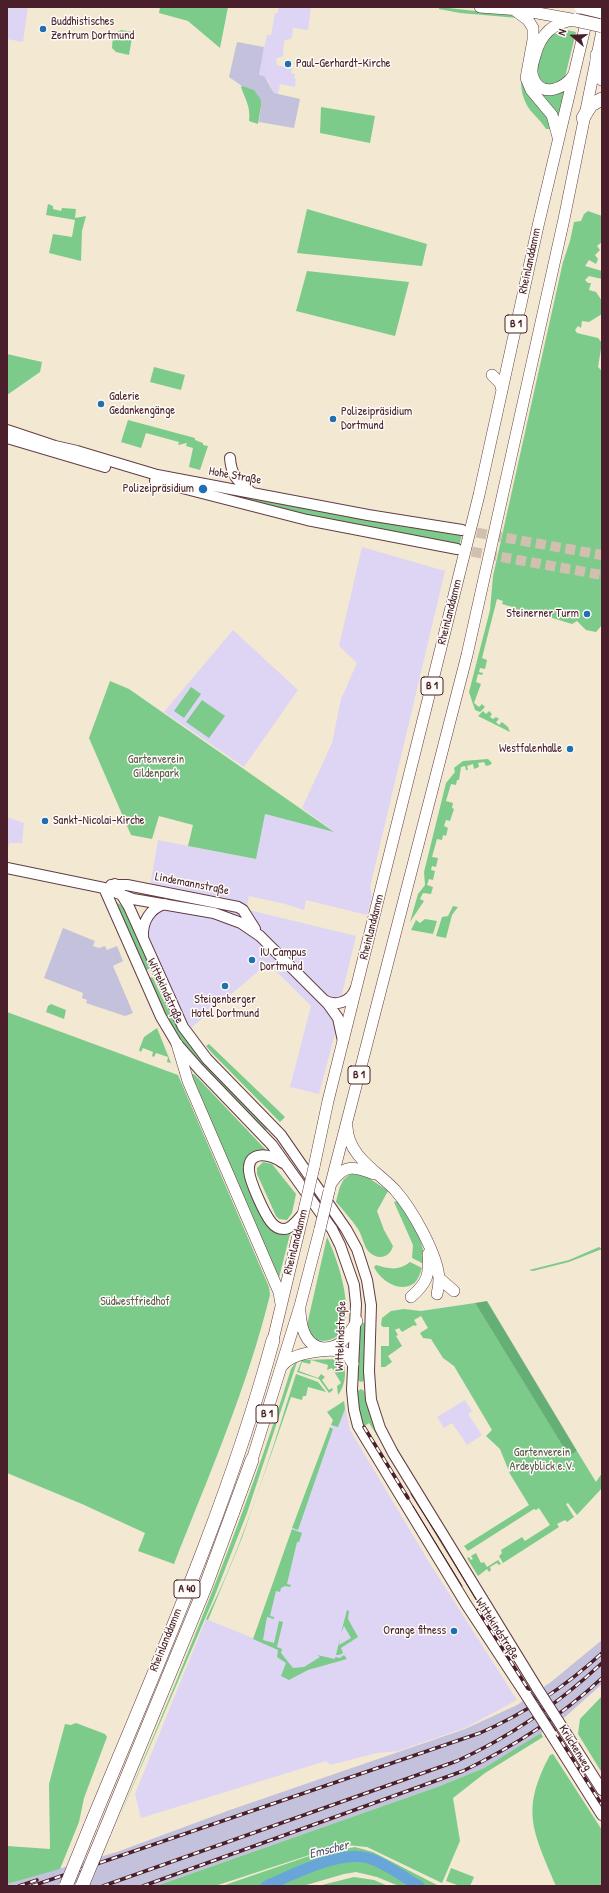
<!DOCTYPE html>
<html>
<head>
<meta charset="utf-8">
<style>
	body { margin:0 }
	#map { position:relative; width:609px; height:1893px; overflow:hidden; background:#f3e8d1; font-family:"Patrick Hand",sans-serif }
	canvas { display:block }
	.frame { position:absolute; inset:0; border:8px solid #4a1f2b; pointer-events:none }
	.north { position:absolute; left:553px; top:16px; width:40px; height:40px; -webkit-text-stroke:3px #fdfcf7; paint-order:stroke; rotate:289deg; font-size:11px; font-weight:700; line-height:16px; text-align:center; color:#4a1f2b }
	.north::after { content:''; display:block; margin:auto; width:14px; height:18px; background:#4a1f2b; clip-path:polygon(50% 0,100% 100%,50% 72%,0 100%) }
</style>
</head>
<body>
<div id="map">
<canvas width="609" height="1893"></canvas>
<div class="frame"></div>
<div class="north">N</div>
</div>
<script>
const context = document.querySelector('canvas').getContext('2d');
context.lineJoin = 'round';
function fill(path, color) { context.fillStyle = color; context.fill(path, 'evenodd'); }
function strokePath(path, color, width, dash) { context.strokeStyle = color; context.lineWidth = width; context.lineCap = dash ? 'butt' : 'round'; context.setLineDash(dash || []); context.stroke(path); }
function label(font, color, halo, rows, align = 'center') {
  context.font = font + ' "Patrick Hand",sans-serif'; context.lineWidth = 3; context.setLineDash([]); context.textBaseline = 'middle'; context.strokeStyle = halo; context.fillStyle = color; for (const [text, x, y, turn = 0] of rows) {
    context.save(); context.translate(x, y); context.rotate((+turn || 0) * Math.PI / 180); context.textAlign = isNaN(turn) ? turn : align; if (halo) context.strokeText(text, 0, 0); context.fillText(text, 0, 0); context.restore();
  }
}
const built = new Path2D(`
	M 7,7 L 28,7 L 23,42 L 7,39 Z
	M 278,7 L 311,7 L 308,30 L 293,28 L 292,38 L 284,41 L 283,56 L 276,59 L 277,65 L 292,69 L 291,73 L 295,74 L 294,78 L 296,79 L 295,87 L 280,84 L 278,94 L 274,93 L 268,81 L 258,75 L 267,35 L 271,35 L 275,13 L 278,13 Z
	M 362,547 L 445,571 L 370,887 L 372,896 L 367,915 L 306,900 L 304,910 L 285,904 L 249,896 L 247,905 L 249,910 L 356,936 L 335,1023 L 337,1026 L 319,1094 L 290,1087 L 311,1006 L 268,963 L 191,1028 L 175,997 L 147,932 L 153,917 L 150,886 L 158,840 L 255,859 L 264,814 L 333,831 L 302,808 L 332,743 L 341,699 L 357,663 L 339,646 Z
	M 233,630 L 298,690 L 244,767 L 164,712 Z
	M 7,817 L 24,823 L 22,843 L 9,843 L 8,849 Z
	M 465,1400 L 472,1411 L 468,1414 L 482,1435 L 467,1445 L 452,1423 L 444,1428 L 437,1417 Z
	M 344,1401 L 350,1430 L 429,1562 L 517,1700 L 465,1728 L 398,1751 L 377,1753 L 330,1765 L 326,1761 L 141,1818 L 135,1794 L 206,1619 L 255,1639 L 334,1420 Z`);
const industrial = new Path2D(`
	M 237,42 L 264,47 L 259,75 L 264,76 L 274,93 L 300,99 L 294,128 L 259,122 L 261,106 L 242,86 L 229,77 Z
	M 63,928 L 95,941 L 93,946 L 99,948 L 105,946 L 107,950 L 117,946 L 123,961 L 113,966 L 133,1013 L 125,1016 L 86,1003 L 87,1000 L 82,998 L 83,993 L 44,978 Z
	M 602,1640 L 602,1684 L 565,1717 L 528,1742 L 484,1768 L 437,1787 L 156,1886 L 7,1886 L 7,1884 L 117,1852 L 230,1810 L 465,1729 L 517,1705 L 551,1682 Z`);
const green = new Path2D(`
	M 160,7 L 228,7 L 220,48 L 188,21 L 159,13 Z
	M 439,7 L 512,15 L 518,18 L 460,13 L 439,9 Z
	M 562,29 L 576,32 L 564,81 L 549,87 L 537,78 C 534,59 540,33 562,29 Z
	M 121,30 L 133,32 L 129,55 L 116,52 L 112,48 L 113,35 Z
	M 529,43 L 542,106 L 552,129 L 546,129 C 542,122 535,116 530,110 C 515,88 522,67 529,43 Z
	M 533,82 L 566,87 L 556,124 Z
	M 242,86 L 254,90 L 261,100 L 261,106 L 258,124 L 249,121 C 251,107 245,99 241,87 Z
	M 321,107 L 375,116 L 370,143 L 320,133 Z
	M 48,204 L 53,206 L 53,209 L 61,211 L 62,208 L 76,209 L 75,218 L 86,216 L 82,231 L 81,261 L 49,253 L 53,234 L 72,237 L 75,220 L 46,215 Z
	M 307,209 L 427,244 L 422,266 L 297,253 Z
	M 588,211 L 602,216 L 602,242 L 597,246 L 600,250 L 595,255 L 598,259 L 596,264 L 589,260 L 585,266 L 602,271 L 602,279 L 589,276 L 585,280 L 588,283 L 591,283 L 589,290 L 596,292 L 602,301 L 602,314 L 589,322 L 582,321 L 581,328 L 578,326 L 575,330 L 577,333 L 598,338 L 602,343 L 598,367 L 602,371 L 602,625 L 596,632 L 586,630 L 577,621 L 572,624 L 523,609 L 521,618 L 514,616 L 516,608 L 502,604 L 503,601 L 497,599 L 482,658 L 487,660 L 485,669 L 480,668 L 479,672 L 483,673 L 482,675 L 478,674 L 476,682 L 481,684 L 474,703 L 479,707 L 482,704 L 485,707 L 480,712 L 475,710 L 469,692 L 490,610 L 493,576 L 563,262 L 570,241 L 574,222 L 581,221 L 584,214 Z
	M 307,271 L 409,282 L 395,336 L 296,311 Z
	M 7,354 L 42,362 L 40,372 L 7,395 Z
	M 154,367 L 185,375 L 181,390 L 150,382 Z
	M 128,420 L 195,438 L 195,440 L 203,443 L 203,445 L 208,446 L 200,470 L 189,467 L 193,448 L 186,446 L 187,443 L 178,445 L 179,442 L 146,433 L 141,448 L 121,442 Z
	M 233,492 L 462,535 L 459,546 L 342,524 L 231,498 Z
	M 110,681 L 129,689 L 334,832 L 265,814 L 256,859 L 188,846 L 193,825 L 159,816 L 152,839 L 131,835 L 89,738 Z
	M 191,687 L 201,694 L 184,718 L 174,711 Z
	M 202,700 L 225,716 L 209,738 L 186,722 Z
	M 483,711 L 486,714 L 489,711 L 492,714 L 490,717 L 493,719 L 496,717 L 499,719 L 496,722 L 499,725 L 502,722 L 508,727 L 510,732 L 478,716 Z
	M 488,759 L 492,763 L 490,765 L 486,766 L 484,762 L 478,763 L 479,767 L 474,769 L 473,764 L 467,766 L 468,770 L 466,770 L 465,766 L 461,767 L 459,780 L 457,780 L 456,785 L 451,784 L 446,801 L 453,803 L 452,808 L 454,809 L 450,821 L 446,820 L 444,826 L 448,828 L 446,836 L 443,835 L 442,840 L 437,839 L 432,857 L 438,858 L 436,867 L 432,866 L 431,870 L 435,871 L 433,880 L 429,879 L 427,885 L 433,887 L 431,894 L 423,893 L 420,899 L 424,901 L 410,922 L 418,894 L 425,885 L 424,872 L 446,783 L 455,772 L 454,768 L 463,761 Z
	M 114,901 L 126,908 L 151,968 L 144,971 Z
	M 453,906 L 458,907 L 452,915 L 446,938 L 436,936 L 442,917 L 448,916 Z
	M 425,919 L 437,921 L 433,934 L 411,930 L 416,920 L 420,923 Z
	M 150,977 L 153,978 L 167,1008 L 179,1028 L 268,1128 L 265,1131 L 206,1071 L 174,1033 L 148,978 Z
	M 51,1004 L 66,1010 L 64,1019 L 46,1012 L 48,1006 Z
	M 7,1012 L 178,1075 L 269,1287 L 270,1295 C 247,1388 209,1475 174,1564 L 138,1551 L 145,1533 L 82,1504 L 7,1473 Z
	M 157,1028 L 171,1063 L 167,1062 L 168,1057 L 156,1053 L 154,1057 L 152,1056 L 153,1052 L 143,1048 L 141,1052 L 139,1050 L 144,1037 Z
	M 209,1044 L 285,1117 L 280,1122 L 212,1053 L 206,1046 Z
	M 189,1072 L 195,1075 L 266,1150 L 261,1151 L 245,1169 L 281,1232 L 290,1234 L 278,1282 Z
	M 263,1162 L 272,1164 L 296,1194 L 292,1213 L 287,1220 L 279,1219 L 276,1216 L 257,1174 L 257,1168 Z
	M 352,1174 L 366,1176 L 388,1191 L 377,1211 L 384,1230 L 393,1246 C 390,1257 379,1261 369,1252 C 364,1247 362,1235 358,1229 C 351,1219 344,1211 336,1202 C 339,1191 340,1178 352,1174 Z
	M 397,1201 C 410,1217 426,1242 424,1264 L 412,1258 L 413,1245 L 394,1202 Z
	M 327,1237 C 338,1260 350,1298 345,1324 C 342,1338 323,1347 312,1336 C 309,1333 308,1328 307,1325 Z
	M 599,1247 L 602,1249 L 569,1262 L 533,1271 L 529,1270 L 569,1260 Z
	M 410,1262 L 422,1268 C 420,1273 418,1281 413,1284 C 399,1293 380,1280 374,1267 L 376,1265 C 389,1269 399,1271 410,1262 Z
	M 475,1303 L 569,1455 L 577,1451 L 596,1482 L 602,1473 L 602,1488 L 577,1515 L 568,1503 L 566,1504 L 574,1517 L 567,1522 L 565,1520 L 557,1524 L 559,1527 L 503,1563 L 499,1556 L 502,1553 L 501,1550 L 522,1537 L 525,1541 L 550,1525 L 539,1508 L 536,1510 L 534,1509 L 468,1551 L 464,1546 L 529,1505 L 510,1474 L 500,1449 L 486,1436 L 492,1430 L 454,1366 L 443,1358 L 431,1339 L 423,1338 L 420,1333 L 428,1328 L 421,1316 L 414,1320 L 417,1325 L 415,1326 L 414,1325 L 402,1332 L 399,1328 L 395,1330 L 398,1335 L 396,1336 L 402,1346 L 388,1356 L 392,1362 L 385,1367 L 381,1367 L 381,1346 L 389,1346 L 389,1327 L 383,1327 L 381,1325 L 382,1318 L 391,1311 L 404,1309 L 421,1311 Z
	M 359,1323 L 368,1323 L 366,1380 L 361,1382 L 357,1380 Z
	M 298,1359 L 247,1513 L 213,1600 L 117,1823 C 180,1674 243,1524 291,1369 Z
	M 338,1359 L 343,1361 C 347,1372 345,1386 338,1395 L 337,1386 L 341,1383 L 332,1368 L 327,1370 L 328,1365 L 311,1360 L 310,1364 L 302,1362 L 299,1371 L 318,1378 L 321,1374 L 325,1377 L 322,1380 L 329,1390 L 332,1388 L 333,1390 L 329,1393 L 319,1379 L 297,1372 L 302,1360 Z
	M 296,1374 L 318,1382 L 326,1392 L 308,1387 L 306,1396 L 303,1396 L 302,1400 L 291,1397 L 242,1538 L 208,1620 L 206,1619 C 245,1541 270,1456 296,1374 Z
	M 361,1389 L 364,1391 L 371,1408 L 411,1489 L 369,1423 L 363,1427 L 360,1423 L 356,1392 Z
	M 344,1401 L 345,1409 L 338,1427 L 331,1425 L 333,1420 L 327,1412 Z
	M 330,1427 L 333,1429 L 298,1530 L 292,1528 Z
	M 292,1529 L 302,1533 L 299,1542 L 297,1542 L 287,1584 L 291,1585 L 290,1587 L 285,1586 L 281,1588 L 280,1592 L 276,1591 L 270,1616 L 274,1617 L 274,1619 L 267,1617 L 263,1640 L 274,1643 L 279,1621 L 283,1622 L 277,1647 L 282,1649 L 281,1653 L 293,1668 L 304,1667 L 320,1657 L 317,1655 L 335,1659 L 335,1657 L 340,1658 L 344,1655 L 347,1659 L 308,1670 L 289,1680 L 281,1676 L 286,1663 L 277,1657 L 278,1650 L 253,1639 Z
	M 476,1553 L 481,1563 L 484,1562 L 487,1567 L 498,1560 L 501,1564 L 499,1565 L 497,1563 L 490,1567 L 491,1570 L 489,1572 L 487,1569 L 478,1576 L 467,1558 L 469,1557 L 471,1560 L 473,1559 L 471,1556 Z
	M 347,1610 L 349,1611 L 348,1619 L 358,1637 L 341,1648 L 343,1653 L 339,1655 L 336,1655 L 340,1638 L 339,1645 L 351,1638 L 344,1626 L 341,1633 Z
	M 602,1696 L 602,1773 L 578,1734 L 580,1719 Z
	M 76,1723 L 105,1734 L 107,1737 L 84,1798 L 79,1822 L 60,1869 L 7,1884 L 7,1846 L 50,1849 L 49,1784 L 65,1724 L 71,1725 Z
	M 541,1733 L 543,1737 L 485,1773 L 453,1798 L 460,1841 L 442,1883 L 367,1847 L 347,1845 L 346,1843 L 215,1886 L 156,1886 L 437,1787 L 484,1768 Z
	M 553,1754 L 602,1830 L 602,1886 L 556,1886 C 533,1831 520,1811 550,1755 Z
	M 355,1847 L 373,1852 L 439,1886 L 399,1886 L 377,1877 L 356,1872 L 344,1874 L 303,1886 L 222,1886 L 309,1856 Z
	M 451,1868 L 474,1877 L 470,1886 L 460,1886 L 446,1881 Z
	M 354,1877 L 374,1880 L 388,1886 L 318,1886 Z`);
const forest = new Path2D(`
	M 487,1301 L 577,1451 L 569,1456 L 475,1303 Z`);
const river = new Path2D(`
	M 266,1886 C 293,1875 339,1850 368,1858 C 386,1863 403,1877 419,1886`);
const secondaryTunnel = new Path2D(`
	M 462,530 L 602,555
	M 457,549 L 602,575`);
const secondary = new Path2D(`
	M 7,430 L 55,446 L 77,451 L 157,475 L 368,515 L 462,530
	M 7,438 L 105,467
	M 230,458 C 231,474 237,481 250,491
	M 155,481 L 307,520 L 457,549
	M 7,868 L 104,888 L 133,899 L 214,913 L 241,923 L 260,936 L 328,1004 L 338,1018 L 343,1041
	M 115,884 L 129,907 L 183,1027 L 207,1059 L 281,1135 L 346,1229 L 357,1249 L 367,1280 L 371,1305 L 369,1371 L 371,1400 L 380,1428 L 393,1453 L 537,1688
	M 111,885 L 127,885 L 238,907 L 243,910 L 255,929
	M 104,888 L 161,1017 L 177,1044 L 199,1069 L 272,1145 L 332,1229 L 340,1245 L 354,1285 L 356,1304 L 352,1390 L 354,1410 L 358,1426 L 466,1604 L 526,1695
	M 143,937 C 142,922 150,908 165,904
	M 324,1000 C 335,1007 350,1002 355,990
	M 283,1163 C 272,1154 247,1149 249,1171 C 250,1182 264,1213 271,1222 C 274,1226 279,1229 284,1229 C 292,1229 298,1219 303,1214
	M 562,1727 L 602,1790
	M 551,1734 L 602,1815`);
const primary = new Path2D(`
	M 480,7 L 521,10 L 571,19
	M 513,9 L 528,20 L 533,28 L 533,40 L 526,78 L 531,90 L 552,115 L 558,137
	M 574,74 C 566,89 540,99 533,77 C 530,70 533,63 535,56 C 540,35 553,22 575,20
	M 492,375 L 500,383 L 502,390
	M 177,1044 L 188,1081 L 279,1292 L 281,1304
	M 347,1127 C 348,1156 377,1171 395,1190 C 412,1209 438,1255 439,1279 C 439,1284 438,1290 437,1294
	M 314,1167 L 328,1101 L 479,495 L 538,226 L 588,15
	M 332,1182 C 345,1164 354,1166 374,1174
	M 329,1191 L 467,655 L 564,219 L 602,31
	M 439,1278 L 454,1291
	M 411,1297 C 427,1283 430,1275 428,1254
	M 300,1312 C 301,1327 305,1346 323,1348 C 329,1348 335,1347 340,1343 C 348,1337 352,1329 357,1321
	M 273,1340 L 305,1206
	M 282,1366 C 292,1352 332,1347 346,1353 L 353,1364
	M 252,1460 L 300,1306 L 320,1229`);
const highway = new Path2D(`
	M 597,55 L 597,67 L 602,79
	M 583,118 L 591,105 L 602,99
	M 90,1827 C 156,1667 228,1507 273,1340
	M 104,1833 L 206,1585 L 252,1460`);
const tram = new Path2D(`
	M 411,1494 L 440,1539 L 481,1608
	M 413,1506 L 462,1586`);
const rail = new Path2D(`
	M 364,1427 L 408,1498
	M 478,1610 L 602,1805
	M 19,1886 L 37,1880
	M 32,1886 L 480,1733 C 526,1713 565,1687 602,1653
	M 103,1886 L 457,1761 C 512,1736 558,1704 602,1663
	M 143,1886 L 463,1771 C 515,1746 560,1717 602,1678`);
const secondaryBridge = new Path2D(`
	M 537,1688 L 562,1727
	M 526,1695 L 551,1734`);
const primaryBridge = new Path2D(`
	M 305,1206 L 314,1167
	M 320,1229 L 329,1191`);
const highwayBridge = new Path2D(`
	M 581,7 L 602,12
	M 575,20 L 602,26
	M 66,1886 L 90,1827
	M 82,1886 L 104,1833`);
const markers = [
	[43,29,4,"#1f6fb2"],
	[288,64,4,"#1f6fb2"],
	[101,404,4,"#1f6fb2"],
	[333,419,4,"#1f6fb2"],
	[203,489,5,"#1f6fb2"],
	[587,614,4,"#1f6fb2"],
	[570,749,4,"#1f6fb2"],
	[45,821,4,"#1f6fb2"],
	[252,960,4,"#1f6fb2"],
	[225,986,4,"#1f6fb2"],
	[454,1631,4,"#1f6fb2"]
];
const shields = [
	[516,324,22],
	[432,686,22],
	[359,1075,22],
	[267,1414,22],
	[187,1589,26]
];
const shieldNames = [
	["B 1",516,324],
	["B 1",432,686],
	["B 1",359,1075],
	["B 1",267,1414],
	["A 40",187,1589]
];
const poiNames = [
	["Buddhistisches",51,22],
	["Zentrum Dortmund",51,36],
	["Paul-Gerhardt-Kirche",296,64],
	["Galerie",109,397],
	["Gedankengänge",109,411],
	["Polizeipräsidium",341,412],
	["Dortmund",341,426],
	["Polizeipräsidium",194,489,"right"],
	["Steinerner Turm",579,614,"right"],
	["Westfalenhalle",562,749,"right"],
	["Sankt-Nicolai-Kirche",53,821],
	["IU Campus",260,953],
	["Dortmund",260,967],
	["Steigenberger",225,1000,"center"],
	["Hotel Dortmund",225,1014,"center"],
	["Orange fitness",446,1631,"right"]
];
const streetNames = [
	["Rheinlanddamm",530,261,-78],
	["Hohe Straße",235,476,10],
	["Rheinlanddamm",450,612,-76],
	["Lindemannstraße",192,884,11],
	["Rheinlanddamm",372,927,-76],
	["Wittekindstraße",165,991,65],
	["Rheinlanddamm",296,1242,-76],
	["Wittekindstraße",341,1336,-88],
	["Wittekindstraße",497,1629,57],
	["Rheinlanddamm",166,1640,-68],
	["Krückenweg",575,1748,58]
];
const parkNames = [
	["Gartenverein",156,760],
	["Gildenpark",156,774],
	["Südwestfriedhof",135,1302],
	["Gartenverein",542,1453],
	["Ardeyblick e.V.",542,1467]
];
const waterNames = [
	["Emscher",329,1850,-14]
];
fill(built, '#ded5f5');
fill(industrial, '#c3c1db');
fill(green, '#7ccb8b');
fill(forest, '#65af77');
strokePath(river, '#68a5d9', 11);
strokePath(secondaryTunnel, '#d1c0b0', 10, [10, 5]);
strokePath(secondary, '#633d44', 12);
strokePath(primary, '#633d44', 12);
strokePath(highway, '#633d44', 14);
strokePath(secondary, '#fff', 10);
strokePath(primary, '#fff', 11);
strokePath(highway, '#fff', 13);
strokePath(tram, '#4a1f2b', 1);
strokePath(rail, '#4a1f2b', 3.5);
strokePath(rail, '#fdfcf7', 2, [6]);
strokePath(secondaryBridge, '#633d44', 12, []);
strokePath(primaryBridge, '#633d44', 12, []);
strokePath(highwayBridge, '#633d44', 14, []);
strokePath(secondaryBridge, '#fff', 10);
strokePath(primaryBridge, '#fff', 11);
strokePath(highwayBridge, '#fff', 13);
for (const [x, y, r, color] of markers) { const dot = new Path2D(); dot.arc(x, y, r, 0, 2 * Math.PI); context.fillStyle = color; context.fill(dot); strokePath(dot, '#fdfcf7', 1.5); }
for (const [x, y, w] of shields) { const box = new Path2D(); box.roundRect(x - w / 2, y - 9, w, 18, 3); context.fillStyle = '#fdfcf7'; context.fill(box); strokePath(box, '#4a1f2b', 1); }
label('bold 11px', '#4a1f2b', null, shieldNames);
label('12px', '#4a1f2b', '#fdfcf7', poiNames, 'left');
label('12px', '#4a1f2b', '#fdfcf7', streetNames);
label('12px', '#5c5b4d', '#fdfcf7', parkNames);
label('italic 13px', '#565571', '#fdfcf7', waterNames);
</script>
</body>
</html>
